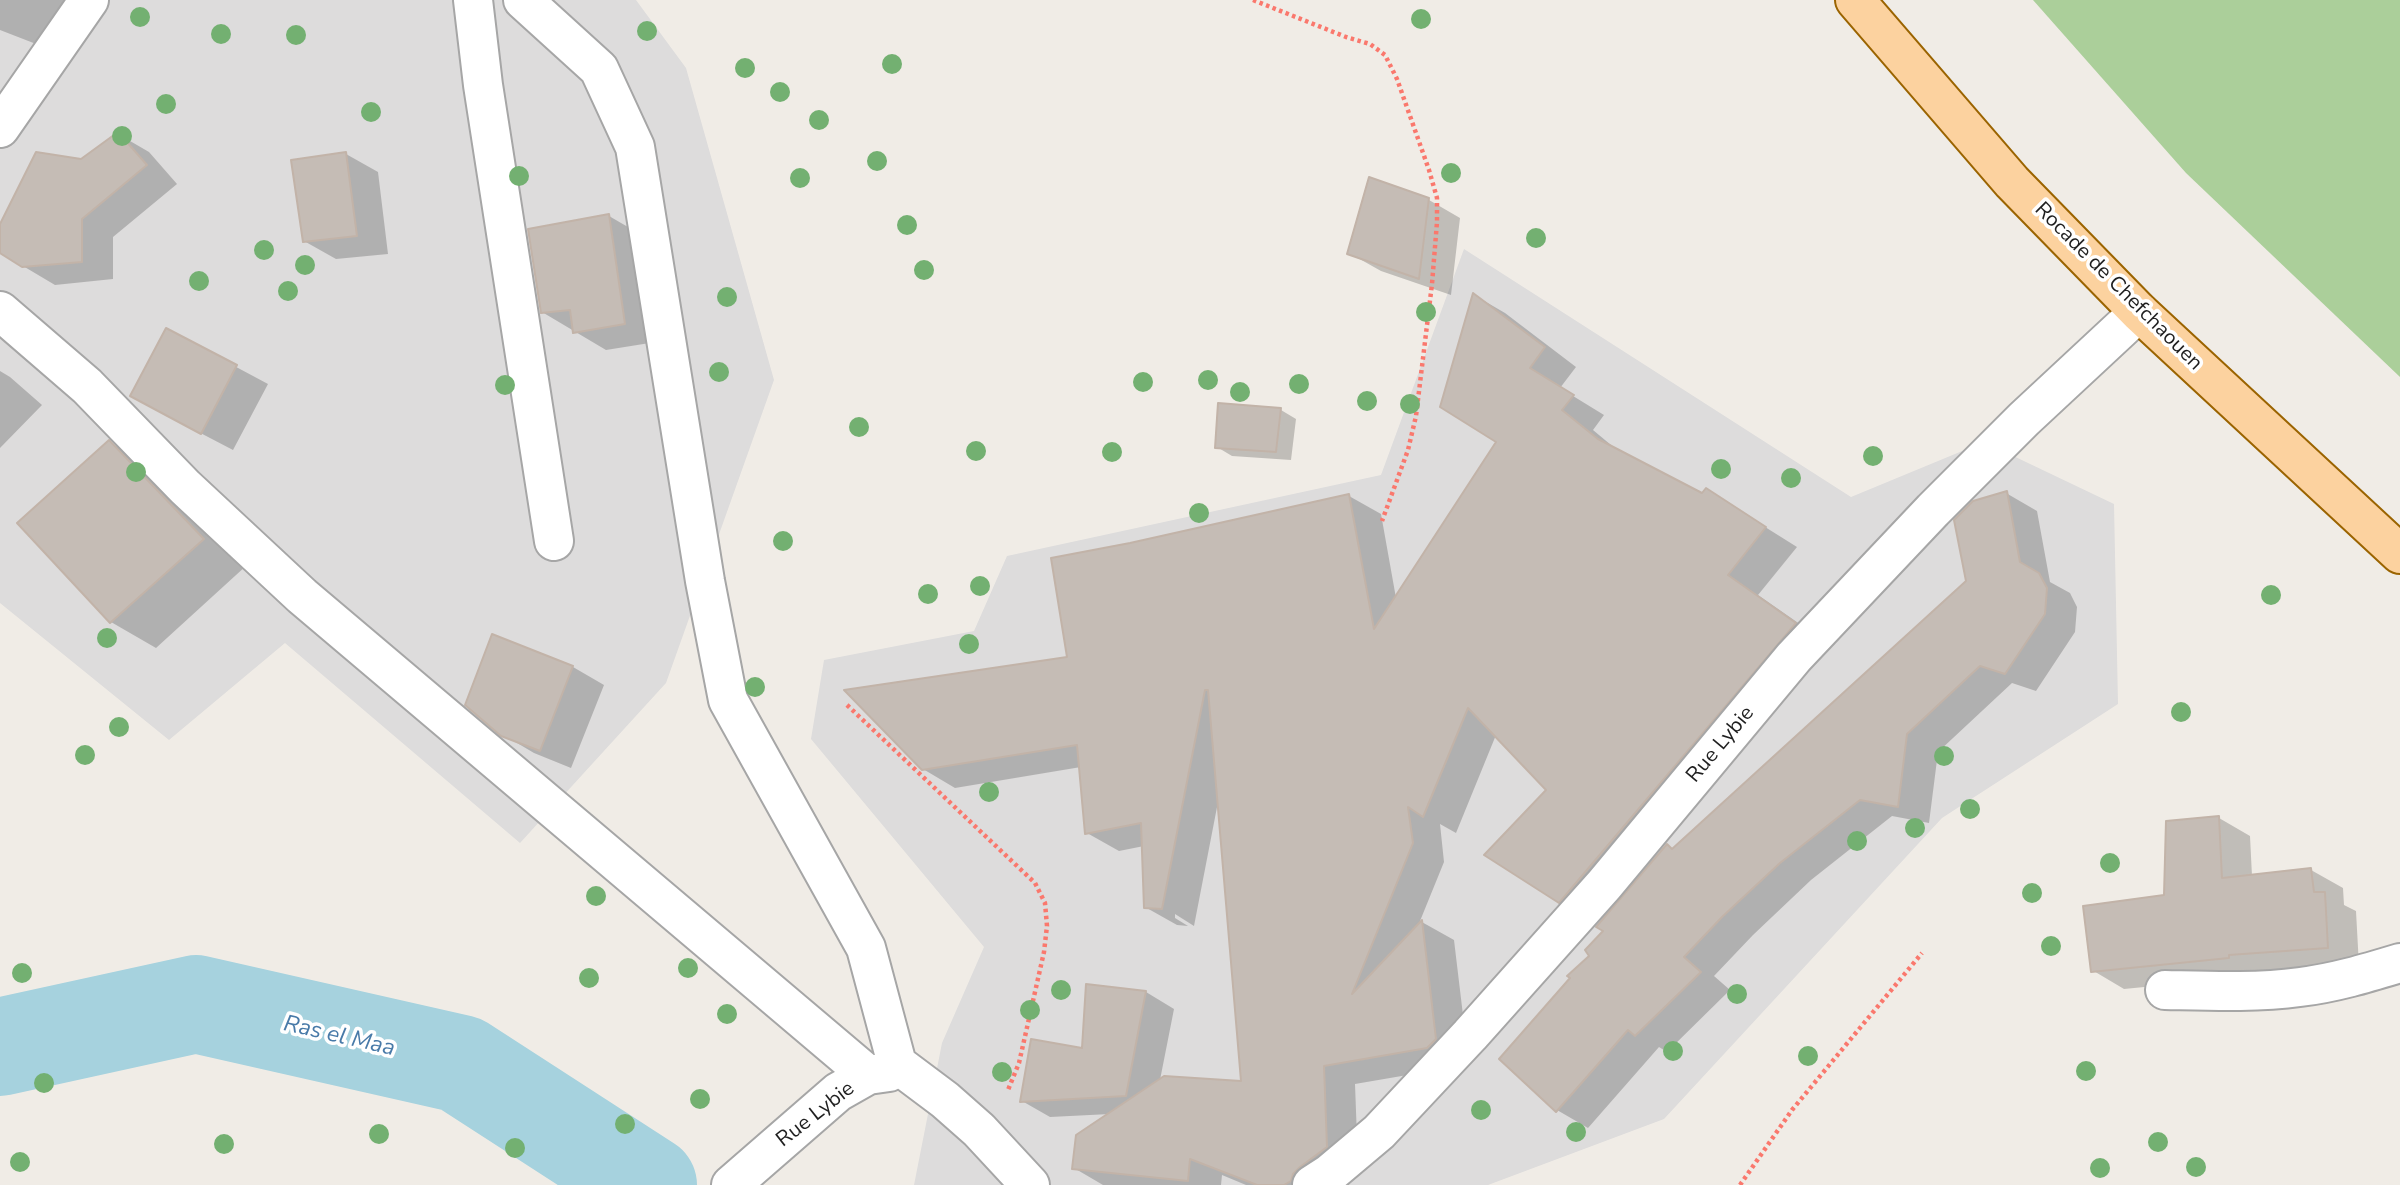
<!DOCTYPE html>
<html>
<head>
<meta charset="utf-8">
<style>
	body { margin:0 }
	canvas { display:block; background:#f0ece6 }
</style>
</head>
<body>
<canvas width="2400" height="1185"></canvas>
<script>
const context = document.querySelector('canvas').getContext('2d');
context.lineJoin = 'round';
function fill(path, color) { context.fillStyle = color; context.fill(path, 'evenodd'); }
function strokePath(path, color, width, dash) { context.strokeStyle = color; context.lineWidth = width; context.lineCap = dash ? 'butt' : 'round'; context.setLineDash(dash || []); context.stroke(path); }
function label(font, color, halo, rows, align = 'center') {
  context.font = font + ' "Nunito Sans",sans-serif'; context.lineWidth = 7; context.setLineDash([]); context.textBaseline = 'middle'; context.strokeStyle = halo; context.fillStyle = color; for (const [text, x, y, turn = 0] of rows) {
    context.save(); context.translate(x, y); context.rotate((+turn || 0) * Math.PI / 180); context.textAlign = isNaN(turn) ? turn : align; if (halo) context.strokeText(text, 0, 0); context.fillText(text, 0, 0); context.restore();
  }
}
const residential = new Path2D(`
	M 0,0 L 636,0 L 686,68 L 774,380 L 666,683 L 520,843 L 285,643 L 169,740 L 0,603 Z
	M 1464,249 L 1851,497 L 1984,442 L 2114,504 L 2118,704 L 1942,818 L 1664,1119 L 1488,1185 L 914,1185 L 942,1043 L 984,947 L 811,739 L 824,660 L 974,631 L 1007,556 L 1381,475 Z`);
const forest = new Path2D(`
	M 2033,0 L 2400,0 L 2400,377 L 2186,173 Z`);
const shadow = new Path2D(`
	M 0,0 L 84,0 L 67,56 L 0,30 Z
	M 118,134 L 149,152 L 177,184 L 113,237 L 113,279 L 55,285 L 23,266 L 0,246 L 0,228 Z
	M 346,154 L 378,172 L 388,254 L 336,259 L 304,241 Z
	M 1429,200 L 1460,218 L 1451,295 L 1381,271 L 1349,253 Z
	M 609,216 L 640,234 L 656,342 L 606,350 L 542,312 Z
	M 1474,295 L 1505,313 L 1576,367 L 1560,388 L 1604,415 L 1593,430 L 1623,455 L 1703,496 L 1706,490 L 1797,547 L 1758,595 L 1827,643 L 1592,920 L 1560,901 L 1548,790 L 1496,735 L 1456,833 L 1440,824 L 1444,862 L 1420,921 L 1454,940 L 1468,1057 L 1460,1066 L 1355,1084 L 1358,1165 L 1332,1185 L 1246,1185 L 1222,1175 L 1221,1185 L 1103,1185 L 1074,1168 L 1110,1114 L 1050,1117 L 1022,1101 L 1084,1050 L 1088,986 L 1146,992 L 1174,1009 L 1160,1080 L 1243,1083 L 1218,802 L 1194,926 L 1175,914 L 1175,918 L 1188,926 L 1177,925 L 1145,907 L 1144,846 L 1119,851 L 1087,833 L 1081,767 L 955,788 L 923,769 L 1069,658 L 1130,545 L 1349,496 L 1381,514 L 1396,598 L 1499,441 Z
	M 167,330 L 268,384 L 233,450 L 164,414 Z
	M 0,371 L 10,377 L 42,405 L 0,448 Z
	M 1281,410 L 1296,419 L 1291,460 L 1232,456 L 1217,447 Z
	M 109,442 L 153,468 L 247,565 L 156,648 L 111,622 L 19,523 Z
	M 2006,493 L 2037,511 L 2050,582 L 2070,593 L 2077,607 L 2075,632 L 2036,691 L 2012,683 L 1938,752 L 1929,823 L 1892,816 L 1811,880 L 1753,935 L 1714,976 L 1730,990 L 1667,1052 L 1659,1047 L 1588,1128 L 1557,1110 L 1591,956 L 1606,930 L 1667,846 L 1674,850 L 1968,581 Z
	M 493,637 L 573,667 L 604,685 L 571,768 L 534,753 L 502,734 Z
	M 2219,818 L 2250,836 L 2252,876 L 2311,870 L 2343,888 L 2344,905 L 2356,911 L 2359,966 L 2124,989 L 2092,970 L 2166,896 Z`);
const river = new Path2D(`
	M 0,1047 L 196,1004 L 461,1064 L 648,1185`);
const building = new Path2D(`
	M 118,132 L 147,165 L 82,219 L 82,262 L 22,267 L 0,253 L 0,224 L 36,152 L 81,159 Z
	M 346,152 L 357,236 L 303,242 L 291,160 Z
	M 1369,177 L 1429,198 L 1419,279 L 1347,254 Z
	M 609,214 L 625,324 L 573,333 L 570,310 L 541,313 L 528,229 Z
	M 1473,293 L 1545,347 L 1530,368 L 1574,395 L 1562,410 L 1598,439 L 1702,493 L 1706,488 L 1766,527 L 1728,575 L 1796,623 L 1559,903 L 1484,855 L 1546,790 L 1468,708 L 1423,817 L 1408,807 L 1413,843 L 1352,994 L 1422,920 L 1436,1039 L 1427,1048 L 1324,1066 L 1327,1147 L 1300,1167 L 1293,1174 L 1291,1181 L 1284,1185 L 1257,1185 L 1190,1159 L 1188,1181 L 1072,1169 L 1076,1135 L 1164,1076 L 1241,1081 L 1208,690 L 1205,690 L 1162,909 L 1144,908 L 1141,823 L 1085,834 L 1077,745 L 922,770 L 844,690 L 1067,657 L 1051,558 L 1130,543 L 1349,494 L 1374,629 L 1496,442 L 1440,407 Z
	M 166,328 L 237,365 L 201,434 L 130,396 Z
	M 1218,403 L 1281,408 L 1276,452 L 1215,448 Z
	M 109,440 L 204,539 L 110,623 L 17,523 Z
	M 2007,491 L 2020,562 L 2039,573 L 2047,588 L 2045,614 L 2005,674 L 1980,666 L 1907,734 L 1898,807 L 1860,800 L 1780,863 L 1722,917 L 1684,957 L 1701,972 L 1635,1036 L 1628,1030 L 1556,1112 L 1499,1059 L 1570,978 L 1567,976 L 1589,956 L 1585,950 L 1603,931 L 1596,927 L 1667,844 L 1672,849 L 1966,581 L 1954,520 L 1973,501 Z
	M 492,634 L 573,666 L 540,751 L 501,736 L 465,705 Z
	M 2219,816 L 2222,878 L 2311,868 L 2314,892 L 2325,892 L 2328,948 L 2229,955 L 2229,958 L 2091,972 L 2083,906 L 2164,895 L 2166,821 Z
	M 1086,984 L 1146,991 L 1126,1096 L 1020,1102 L 1031,1039 L 1082,1048 Z`);
const path = new Path2D(`
	M 1253,0 L 1346,37 L 1370,44 L 1385,55 L 1397,79 L 1429,170 L 1437,198 L 1437,222 L 1432,284 L 1416,416 L 1408,450 L 1382,521
	M 847,705 L 1035,883 L 1045,903 L 1047,926 L 1044,952 L 1019,1063 L 1008,1090
	M 1740,1185 L 1792,1110 L 1922,953`);
const minor = new Path2D(`
	M 473,0 L 483,85 L 554,541
	M 523,0 L 599,69 L 635,147 L 705,581 L 728,700 L 866,948 L 897,1064
	M 0,128 L 89,0
	M 0,311 L 87,386 L 185,487 L 302,596 L 868,1075
	M 2165,990 C 2210,991 2255,993 2300,987 C 2334,983 2367,973 2400,963
	M 731,1185 L 838,1092 L 868,1075 L 889,1072 L 897,1064 L 945,1100 L 979,1130 L 1030,1185
	M 1312,1185 L 1329,1174 L 1379,1132 L 1470,1035 L 1604,885 L 1794,657 L 1933,510 L 2024,419 L 2139,312`);
const major = new Path2D(`
	M 1855,0 L 2012,182 L 2139,312 L 2400,554`);
const trees = [
	[140,17],
	[1421,19],
	[647,31],
	[221,34],
	[296,35],
	[892,64],
	[745,68],
	[780,92],
	[166,104],
	[371,112],
	[819,120],
	[122,136],
	[877,161],
	[1451,173],
	[519,176],
	[800,178],
	[907,225],
	[1536,238],
	[264,250],
	[305,265],
	[924,270],
	[199,281],
	[288,291],
	[727,297],
	[1426,312],
	[719,372],
	[1208,380],
	[1143,382],
	[1299,384],
	[505,385],
	[1240,392],
	[1367,401],
	[1410,404],
	[859,427],
	[976,451],
	[1112,452],
	[1873,456],
	[1721,469],
	[136,472],
	[1791,478],
	[1199,513],
	[783,541],
	[980,586],
	[928,594],
	[2271,595],
	[107,638],
	[969,644],
	[755,687],
	[2181,712],
	[119,727],
	[85,755],
	[1944,756],
	[989,792],
	[1970,809],
	[1915,828],
	[1857,841],
	[2110,863],
	[2032,893],
	[596,896],
	[2051,946],
	[688,968],
	[22,973],
	[589,978],
	[1061,990],
	[1737,994],
	[1030,1010],
	[727,1014],
	[1673,1051],
	[1808,1056],
	[2086,1071],
	[1002,1072],
	[44,1083],
	[700,1099],
	[1481,1110],
	[625,1124],
	[1576,1132],
	[379,1134],
	[2158,1142],
	[224,1144],
	[515,1148],
	[20,1162],
	[2196,1167],
	[2100,1168]
];
const streetNames = [
	["Rocade de Chefchaouen",2118,287,45],
	["Rue Lybie",1721,745,-50],
	["Rue Lybie",816,1115,-38]
];
const waterNames = [
	["Ras el Maa",339,1037,13]
];
fill(residential, '#dddcdc');
fill(forest, '#abcf9a');
fill(shadow, '#0003');
strokePath(river, '#a6d2de', 98);
fill(building, '#c5bcb5');
strokePath(building, '#c2b3a8', 2);
strokePath(minor, '#a6a6a6', 42);
strokePath(major, '#9b6400', 42);
strokePath(path, '#fa786d', 4.5, [3.5, 3.5]);
strokePath(minor, '#fff', 38);
strokePath(major, '#fcd29f', 38);
context.fillStyle = '#73b071';
for (const [x, y] of trees) { context.beginPath(); context.arc(x, y, 10, 0, 2 * Math.PI); context.fill(); }
label('21px', '#1f1f1f', '#fff', streetNames);
label('italic 23px', '#487aa8', '#fff', waterNames);
</script>
</body>
</html>
